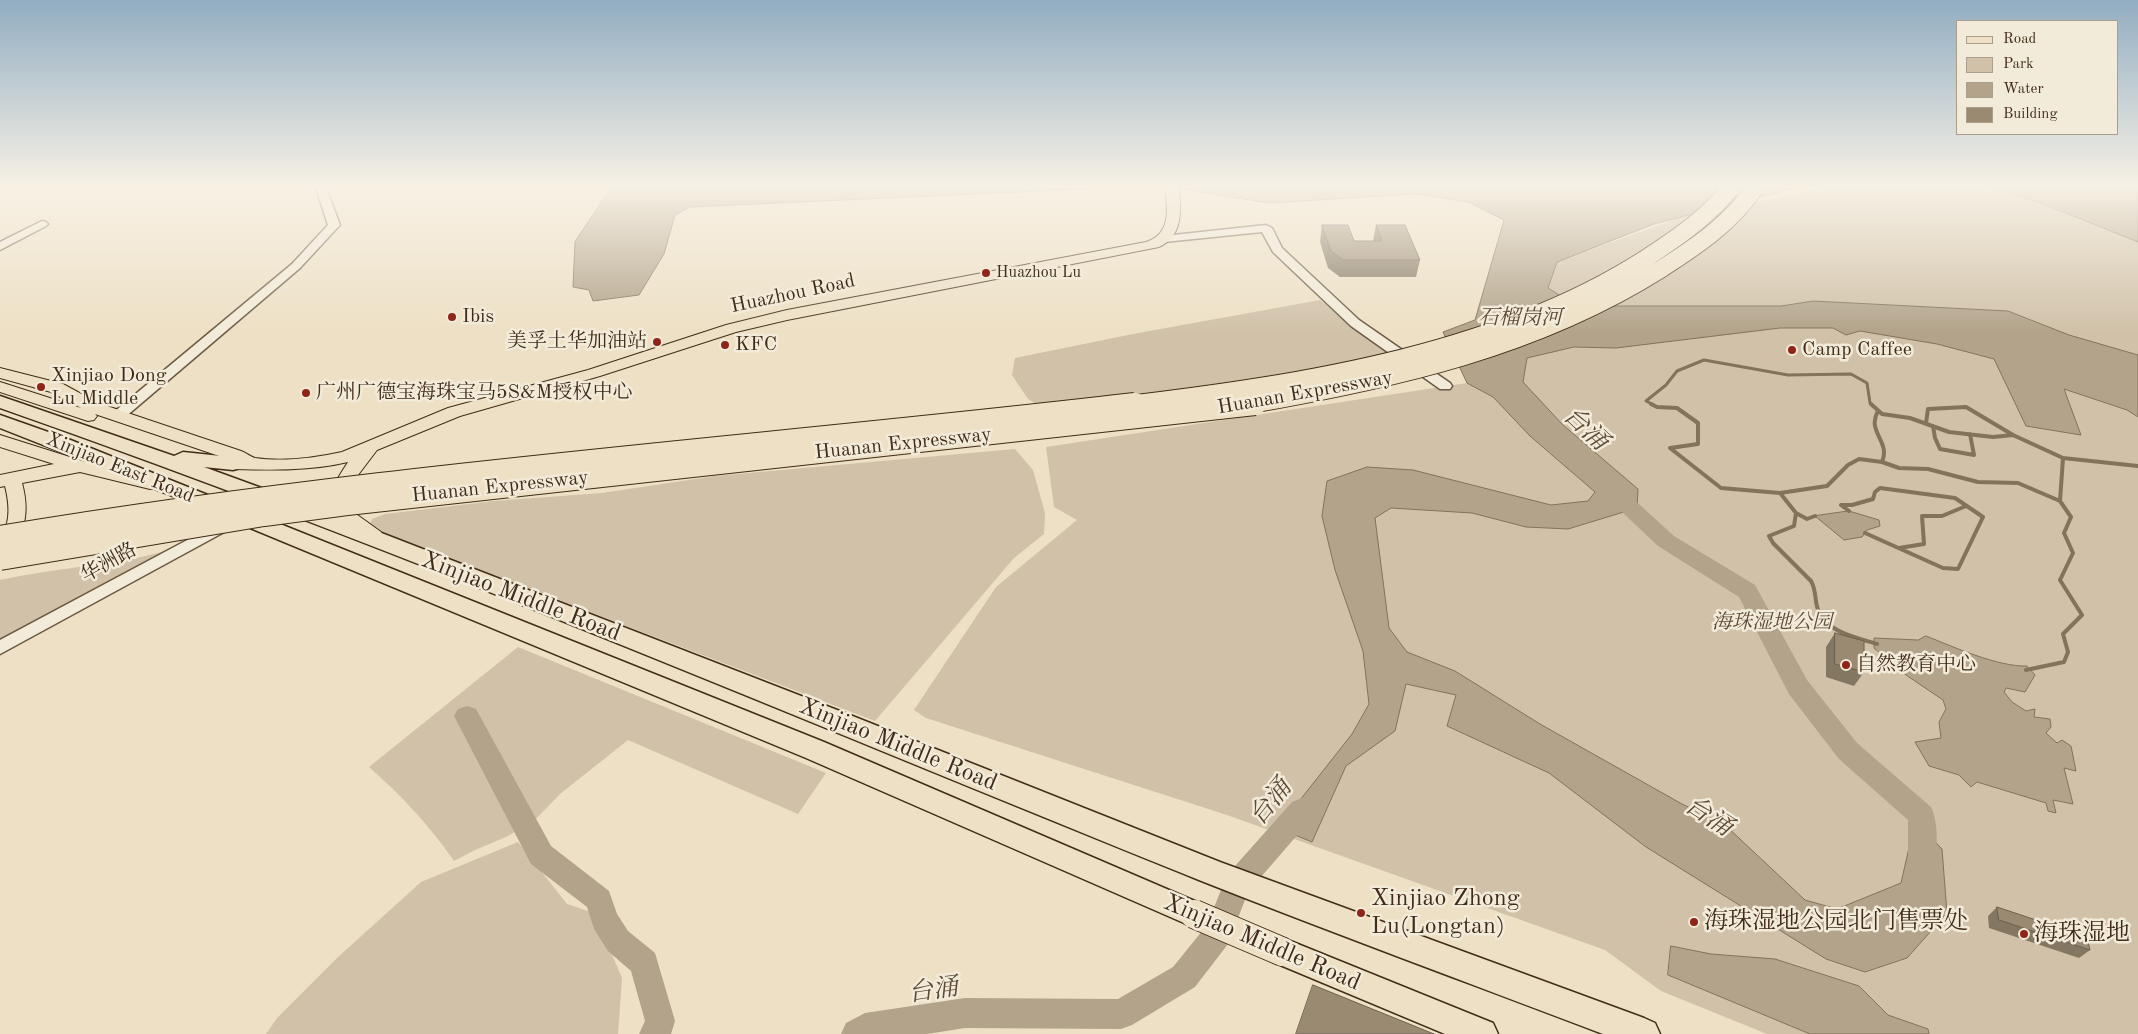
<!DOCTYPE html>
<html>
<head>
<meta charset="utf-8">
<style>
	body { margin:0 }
	#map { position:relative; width:2138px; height:1034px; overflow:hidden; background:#ede0c5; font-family:"Old Standard TT",serif }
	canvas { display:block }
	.legend { position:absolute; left:1956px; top:20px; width:162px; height:115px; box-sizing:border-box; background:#f3ebd9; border:1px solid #ab9f8c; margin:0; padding:6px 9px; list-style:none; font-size:15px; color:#402c18 }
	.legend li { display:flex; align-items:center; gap:10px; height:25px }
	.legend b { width:25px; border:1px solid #ab9f8c }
</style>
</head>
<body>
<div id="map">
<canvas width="2138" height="1034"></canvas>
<ul class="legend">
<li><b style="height:6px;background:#ede0c5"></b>Road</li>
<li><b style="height:14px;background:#d0c1a8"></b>Park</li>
<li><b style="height:14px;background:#b2a38a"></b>Water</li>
<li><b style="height:14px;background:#9a8a72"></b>Building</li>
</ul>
</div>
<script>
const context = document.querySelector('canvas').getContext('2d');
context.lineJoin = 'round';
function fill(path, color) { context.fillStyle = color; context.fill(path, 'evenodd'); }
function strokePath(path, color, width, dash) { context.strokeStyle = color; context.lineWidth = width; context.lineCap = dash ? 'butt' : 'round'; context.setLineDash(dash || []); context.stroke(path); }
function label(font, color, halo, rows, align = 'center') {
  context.font = font + ' "Old Standard TT","Noto Serif SC",serif'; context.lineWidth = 5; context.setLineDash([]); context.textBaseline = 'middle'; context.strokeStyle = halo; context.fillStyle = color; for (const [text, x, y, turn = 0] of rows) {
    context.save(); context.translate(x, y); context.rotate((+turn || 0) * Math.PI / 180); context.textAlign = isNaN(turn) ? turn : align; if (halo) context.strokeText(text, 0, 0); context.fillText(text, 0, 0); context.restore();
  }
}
const green = new Path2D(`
	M 1824,188 L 1985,188 L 2046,205 L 2138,242 L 2138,1034 L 1767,1034 L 1661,991 L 1605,950 L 1227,815 L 926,718 L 914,710 L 996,587 L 1077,520 L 1054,507 L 1046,447 L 1467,383 L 1548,288 L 1556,262 L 1685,216 Z
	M 1320,300 L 1391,352 C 1274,378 1155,394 1036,404 L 1028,399 L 1012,375 L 1015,358 L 1133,334 Z
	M 1015,449 L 1033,470 L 1045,513 L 1044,534 L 1014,558 L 875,721 L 386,534 L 370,524 L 372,519 L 385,514 L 494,501 L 602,493 L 715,476 Z
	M 162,552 L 0,642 L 0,580 C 54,568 109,566 162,552 Z
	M 518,647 L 826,773 L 798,814 L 628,740 L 560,794 L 534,821 L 506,837 L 475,850 L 454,861 C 430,826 401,795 369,767 Z
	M 518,842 L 567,904 L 594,913 L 622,978 L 618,1034 L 266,1034 L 277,1018 L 337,958 L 421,882 Z`);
const water = new Path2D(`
	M 611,188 L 1109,188 L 690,207 L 675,215 L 664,254 L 639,295 L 593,301 L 589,290 L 573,287 L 575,242 Z
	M 1177,188 L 1796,188 L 1654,224 L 1557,262 L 1548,288 L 1577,306 L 1781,306 L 1813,301 L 2008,311 L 2069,335 L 2138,355 L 2138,417 L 2127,410 L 2064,389 L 2081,435 L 2026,426 L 1994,359 L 1937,344 L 1860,331 L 1846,335 L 1833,328 L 1780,328 L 1616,348 L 1574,347 L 1527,358 L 1523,382 L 1563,425 L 1638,489 L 1637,508 L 1568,529 L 1526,527 L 1472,513 L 1391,508 L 1375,518 L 1389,628 L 1407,652 L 1455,671 L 1540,724 L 1682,804 L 1724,824 L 1805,900 L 1837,909 L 1901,883 L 1911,839 L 1921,827 L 1942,849 L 1947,913 L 1907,958 L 1865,972 L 1826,959 L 1646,847 L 1549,773 L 1447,726 L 1456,695 L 1406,684 L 1395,731 L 1346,766 L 1312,842 L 1278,828 L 1352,734 L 1369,704 L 1363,651 L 1335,570 L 1322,516 L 1327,481 L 1367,467 L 1413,470 L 1551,505 L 1588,501 L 1595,492 L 1530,436 L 1493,397 L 1467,383 L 1443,332 L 1475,320 L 1504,220 L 1468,202 L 1416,194 L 1269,203 Z
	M 1992,188 L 2138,188 L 2138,242 L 2046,205 Z
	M 1849,511 L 1879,520 L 1880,526 L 1867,530 L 1862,537 L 1844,540 L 1815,516 Z
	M 1926,636 C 1954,647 1998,667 2027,666 L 2035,675 L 2025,692 L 2006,688 L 2004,692 L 2012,702 L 2026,711 L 2035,709 L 2034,717 L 2050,719 L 2051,727 L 2046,733 L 2057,743 L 2062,740 L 2071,746 L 2076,771 L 2064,768 L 2073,804 L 2053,800 L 2056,813 L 2048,811 L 2046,803 L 1977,782 L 1971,787 L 1959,775 L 1929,766 L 1915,742 L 1941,738 L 1939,722 L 1946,709 L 1943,700 L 1906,675 L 1874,648 L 1874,638 L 1918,640 Z
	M 1671,946 L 1711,954 L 1775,959 L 1859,986 L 1888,1015 L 1928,1029 L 1929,1034 L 1810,1034 L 1668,975 Z`);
const streamFar1 = new Path2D(`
	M 1654,405 L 1646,401 L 1666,385 L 1677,371 L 1704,360 L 1788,375 L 1851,374 L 1867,383 L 1870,403 L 1872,405`);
const stream = new Path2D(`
	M 1651,404 L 1657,407 L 1677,408 L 1698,423 L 1698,444 L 1670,448 L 1721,488 L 1780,493 L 1827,486 L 1848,465 L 1859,459 L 1882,462 L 1899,468 L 1928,469 L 1978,482 L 2018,483 L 2060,501
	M 1871,404 L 1882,414 L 1910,418 L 1949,432 L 1993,437 L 2013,435 L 2063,458 L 2138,466
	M 1878,411 C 1866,432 1891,441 1882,462
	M 1926,423 L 1928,409 L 1966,407 L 2013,435
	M 1933,426 L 1935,438 L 1940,449 L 1974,455 L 1970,434
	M 1780,493 L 1796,513 L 1794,526 L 1769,536 L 1773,543 L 1811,581 C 1817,591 1814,602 1819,612 C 1827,632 1858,638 1877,644
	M 1849,511 L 1841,505 L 1852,505 L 1873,499 L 1875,492 L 1880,488 L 1955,498 L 1983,517 L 1958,569 L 1943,568 L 1865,533
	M 1796,513 L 1807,519 L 1815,516
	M 1899,548 L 1924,544 L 1922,516 L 1942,516 L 1966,506
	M 2026,670 L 2064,662 L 2068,652 L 2063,634 L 2082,615 L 2060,580 L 2073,553 L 2064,533 L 2071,517 L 2060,501 L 2063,458`);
const river = new Path2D(`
	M 1611,483 L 1618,485 L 1674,536 L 1755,585 L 1807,680 L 1857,743 L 1931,807 C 1938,822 1939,849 1932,864 L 1922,867 L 1912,864 L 1908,855 L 1908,820 L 1839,759 L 1789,694 L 1739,597 L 1658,546 L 1604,495 L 1601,490 L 1604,485 Z
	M 467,706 L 476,709 L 551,846 L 609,891 L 617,914 L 628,931 L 655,953 L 675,1021 L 671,1034 L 639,1034 L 645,1021 L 631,971 L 608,951 L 594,929 L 587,907 L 531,864 L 454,716 L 458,709 Z
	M 1302,798 L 1312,802 L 1315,810 L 1312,818 L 1248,892 L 1228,944 L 1195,987 L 1132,1025 L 1121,1029 L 965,1028 L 927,1034 L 841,1034 L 846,1023 L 865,1013 L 965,998 L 1118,999 L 1173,967 L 1207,925 L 1227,875 L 1292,802 Z`);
const minor = new Path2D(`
	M 316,188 L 326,188 L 340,225 L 338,227 L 300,268 L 124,418 L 114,418 L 112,415 L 114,412 L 292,264 L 328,225 Z
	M 42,221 L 46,222 L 48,224 L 46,226 L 0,250 L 0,242 Z
	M 1266,225 L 1272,228 L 1282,248 L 1359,320 L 1450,383 L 1452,386 L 1450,389 L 1440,389 L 1351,326 L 1273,252 L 1262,232 L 1164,242 L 1158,239 L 1164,236 Z
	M 221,522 L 226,523 L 229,527 L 226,531 L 0,654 L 0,640 Z`);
const major = new Path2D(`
	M 1165,188 L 1179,188 C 1181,211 1183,236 1159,247 L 787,320 L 736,332 L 600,376 L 460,416 L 377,450 L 358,475 L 353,486 L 352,504 L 356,514 L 381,532 L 384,537 L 381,542 C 359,548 330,516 333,494 C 334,482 342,472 348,462 C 311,471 272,470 233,469 L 227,467 L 224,463 L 228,459 L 95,414 L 97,416 L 94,420 L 88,421 L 0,392 L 0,382 L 81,408 L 51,392 L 0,378 L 0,368 L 63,384 L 98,403 L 241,451 C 246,453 251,457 255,458 C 282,462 315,458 342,452 L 448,408 L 588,370 L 726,325 L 787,310 L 1146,242 C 1171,234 1168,210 1165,188 Z
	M 0,435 L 95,465 L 156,479 L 159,483 L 156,487 L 150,489 L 80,472 L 22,483 C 29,509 26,527 13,550 L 6,552 L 0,550 C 0,539 4,533 7,523 C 10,511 8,498 5,486 L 0,487 L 0,475 L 54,464 L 0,447 Z`);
const highway = new Path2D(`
	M 0,396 L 174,456 L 183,452 L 240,458 L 243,463 L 240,468 L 233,470 L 204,467 L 330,513 L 850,715 L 1220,862 L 1644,1018 L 1655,1023 L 1660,1034 L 1603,1034 C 1469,983 1333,933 1199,880 C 801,720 406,550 0,408 Z
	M 0,415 L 68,439 L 824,742 L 1204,905 L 1208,914 L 1204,923 L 1194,927 L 1184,923 L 806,758 L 168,494 L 0,428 Z
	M 1283,938 L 1493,1023 L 1498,1034 L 1445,1034 L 1273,962 L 1268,952 L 1273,942 Z`);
const highwayBridgeFar2 = new Path2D(`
	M 1124,405 C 1300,384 1507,353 1657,251 C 1684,233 1710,214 1731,188
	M 1248,405 C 1392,380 1536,348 1661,269 C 1697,246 1731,223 1755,188`);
const highwayBridgeFar1 = new Path2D(`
	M 0,537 C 376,474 757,448 1135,404
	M 0,559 L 264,515 L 347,504 L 1255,404`);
const highwayBridge = new Path2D(`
	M 1194,914 L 1283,952`);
const wall = new Path2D(`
	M 1322,225 L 1354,241 L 1373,241 L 1376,225 L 1420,260 L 1416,277 L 1340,277 L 1328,268 L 1320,242 Z
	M 1835,633 L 1864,672 L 1854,686 L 1826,677 L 1826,647 Z
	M 1997,907 L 2090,950 L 2079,958 L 1989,928 L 1988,916 Z`);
const building = new Path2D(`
	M 1322,225 L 1348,225 L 1354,241 L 1382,241 L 1376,225 L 1405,225 L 1420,260 L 1343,260 L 1331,251 Z
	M 1835,633 L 1864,641 L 1864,672 L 1835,664 Z
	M 1997,907 L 2087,937 L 2090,950 L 1999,920 Z
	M 1313,985 L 1434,1034 L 1296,1034 Z`);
const markers = [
	[986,273,5,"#8f2418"],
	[452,317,5,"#8f2418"],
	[657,342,5,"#8f2418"],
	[725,345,5,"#8f2418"],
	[1792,350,5,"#8f2418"],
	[41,387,5,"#8f2418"],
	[306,393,5,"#8f2418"],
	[1846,665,5,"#8f2418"],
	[1361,913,5,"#8f2418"],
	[1694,922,5,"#8f2418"],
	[2024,934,5,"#8f2418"]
];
const farPoinames = [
	["Huazhou Lu",996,273]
];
const streetNames = [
	["Huazhou Road",793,294,-12],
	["Huanan Expressway",1305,393,-10],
	["Huanan Expressway",903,444,-6],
	["Xinjiao East Road",120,468,22],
	["Huanan Expressway",500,487,-6],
	["华洲路",109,563,-29]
];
const poiNames = [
	["Ibis",462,317],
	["美孚土华加油站",647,342,"right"],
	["KFC",735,345],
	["Camp Caffee",1802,350],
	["Xinjiao Dong",51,376],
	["Lu Middle",51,399],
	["广州广德宝海珠宝马5S&M授权中心",316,393],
	["自然教育中心",1856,665]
];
const parkNames = [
	["海珠湿地公园",1772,623]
];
const waterNames = [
	["石榴岗河",1520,318]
];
const nearStreetnames = [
	["Xinjiao Middle Road",521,597,21],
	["Xinjiao Middle Road",898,745,22],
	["Xinjiao Middle Road",1262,943,23]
];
const nearPoinames = [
	["Xinjiao Zhong",1371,899],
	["Lu(Longtan)",1371,927],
	["海珠湿地公园北门售票处",1704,922],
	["海珠湿地",2034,934]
];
const nearWaternames = [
	["台涌",1585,429,43],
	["台涌",1271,803,-51],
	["台涌",1708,817,33],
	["台涌",933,991,-8]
];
fill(green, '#d0c1a8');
fill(water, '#b2a38a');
strokePath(water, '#84735c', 1);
strokePath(streamFar1, '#84735c', 3);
strokePath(stream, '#84735c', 4);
fill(river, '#b2a38a');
strokePath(minor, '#6b5943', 3);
strokePath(major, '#402c18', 2);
strokePath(highway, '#402c18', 3);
fill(minor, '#f3ebd9');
fill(major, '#ede0c5');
fill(highway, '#ede0c5');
strokePath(highwayBridgeFar2, '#402c18', 19, []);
strokePath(highwayBridgeFar1, '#402c18', 24, []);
strokePath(highwayBridge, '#402c18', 30, []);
strokePath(highwayBridgeFar2, '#ede0c5', 17);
strokePath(highwayBridgeFar1, '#ede0c5', 22);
strokePath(highwayBridge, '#ede0c5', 28);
fill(wall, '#847762');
fill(building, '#9a8a72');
strokePath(building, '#6c6150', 1);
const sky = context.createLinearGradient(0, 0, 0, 333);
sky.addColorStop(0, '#92adc2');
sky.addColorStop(0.56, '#f7f1e5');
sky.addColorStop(1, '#f7f1e500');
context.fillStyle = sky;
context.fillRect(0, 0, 2138, 333);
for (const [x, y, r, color] of markers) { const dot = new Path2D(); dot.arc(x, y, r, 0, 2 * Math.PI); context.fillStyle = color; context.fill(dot); strokePath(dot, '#f3ebd9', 2); }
label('16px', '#402c18', '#f3ebd9', farPoinames, 'left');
label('20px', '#402c18', '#f3ebd9', streetNames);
label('20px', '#402c18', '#f3ebd9', poiNames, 'left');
label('italic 20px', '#5d4a35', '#f3ebd9', parkNames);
label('italic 21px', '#5c4a34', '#f3ebd9', waterNames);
label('24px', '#402c18', '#f3ebd9', nearStreetnames);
label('24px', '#402c18', '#f3ebd9', nearPoinames, 'left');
label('italic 25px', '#5c4a34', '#f3ebd9', nearWaternames);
</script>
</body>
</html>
